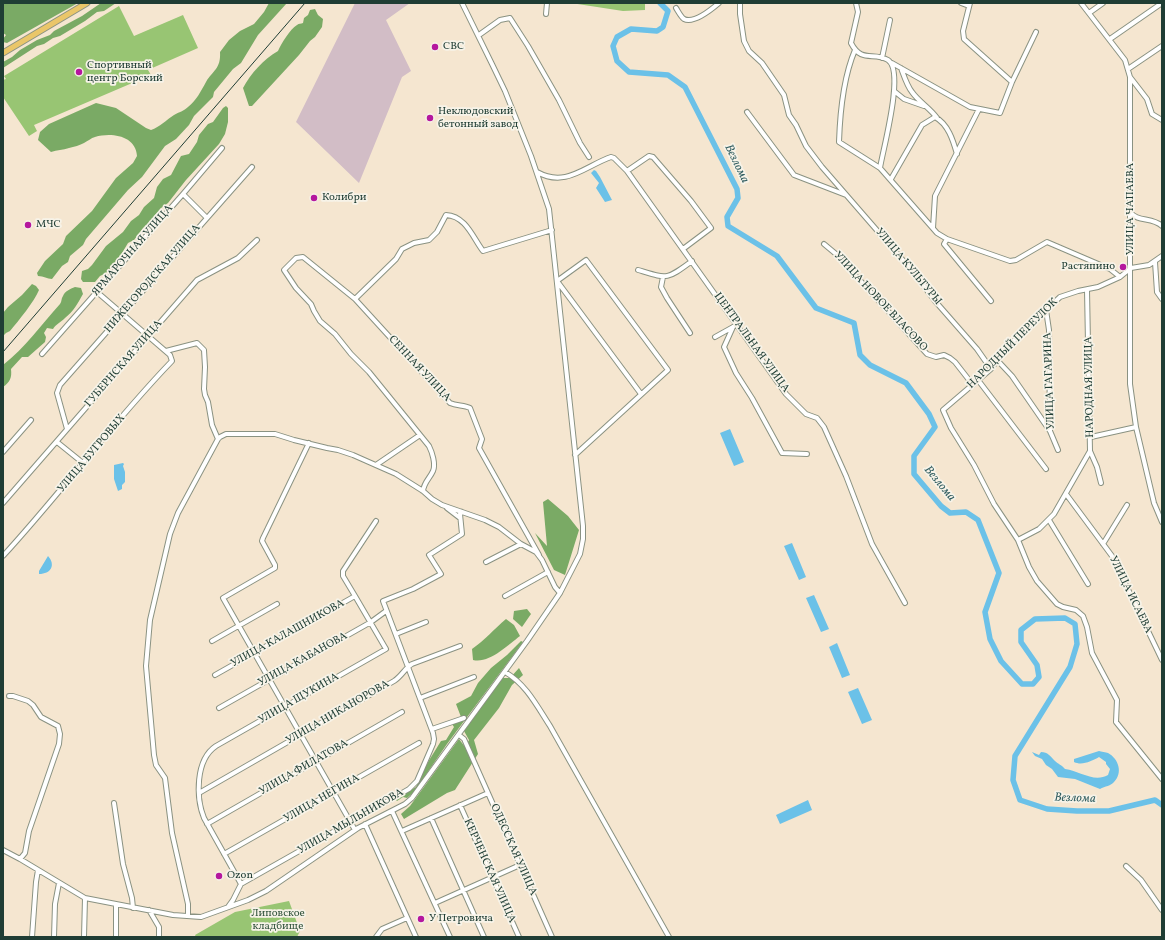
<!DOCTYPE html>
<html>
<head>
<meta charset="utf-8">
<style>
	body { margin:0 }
	#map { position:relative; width:1165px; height:940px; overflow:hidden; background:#f5e6d0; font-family:Vollkorn,serif }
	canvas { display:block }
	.frame { position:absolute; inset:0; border:4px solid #1f3d34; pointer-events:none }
</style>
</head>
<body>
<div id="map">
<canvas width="1165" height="940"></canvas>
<div class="frame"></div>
</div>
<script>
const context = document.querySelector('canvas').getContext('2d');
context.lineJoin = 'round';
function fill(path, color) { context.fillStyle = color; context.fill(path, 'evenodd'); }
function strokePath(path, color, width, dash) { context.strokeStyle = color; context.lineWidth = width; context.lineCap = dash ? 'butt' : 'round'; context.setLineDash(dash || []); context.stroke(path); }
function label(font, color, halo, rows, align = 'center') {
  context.font = font + ' Vollkorn,serif'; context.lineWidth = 3.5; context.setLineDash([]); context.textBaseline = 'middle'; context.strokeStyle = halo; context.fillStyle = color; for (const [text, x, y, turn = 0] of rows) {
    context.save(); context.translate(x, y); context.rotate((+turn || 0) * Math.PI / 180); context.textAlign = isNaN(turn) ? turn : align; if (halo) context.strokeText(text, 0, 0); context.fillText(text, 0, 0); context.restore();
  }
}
const industrial = new Path2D(`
	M 355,3 L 410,3 L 386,20 L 411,71 L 402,77 L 359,183 L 296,122 Z`);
const green = new Path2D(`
	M 571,3 L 645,3 L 645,10 L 623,11 Z
	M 119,6 L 134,36 L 183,15 L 198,48 L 150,69 L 148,70 L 151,75 L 34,125 L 37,131 L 29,136 L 3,97 L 3,80 L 6,79 L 4,76 Z
	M 289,901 L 300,931 L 297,937 L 196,937 L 195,935 L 235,912 Z`);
const forest = new Path2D(`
	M 3,3 L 78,3 L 7,43 L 3,42 L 3,39 L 6,35 L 3,33 Z
	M 101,3 L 116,3 L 104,11 L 97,12 L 85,21 L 60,36 L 53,38 L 44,44 L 37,46 L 3,68 L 3,62 L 12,57 L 20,50 L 37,40 L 50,35 L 54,31 L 82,16 Z
	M 269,3 L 287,3 L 258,35 L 241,63 L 233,69 L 214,92 L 213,97 L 194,116 L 189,125 L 176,139 L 165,146 L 142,177 L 128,190 L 86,239 L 83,245 L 70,256 L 68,262 L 62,266 L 52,279 C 47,279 44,276 38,276 L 37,273 L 45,261 L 63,244 L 66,236 L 92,211 L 116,178 L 133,163 L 137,156 C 136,136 112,132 95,137 C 91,138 88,141 84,143 C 80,145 74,147 69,148 C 63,150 57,150 51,152 L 38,140 L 40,132 L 49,124 L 96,103 L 116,108 L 146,128 L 151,130 C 160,127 166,120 174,115 C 179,112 184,111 188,107 C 196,101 201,91 206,82 C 213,70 221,69 220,52 L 229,40 L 240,31 L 254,24 L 264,12 Z
	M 315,9 L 318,15 L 323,19 L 322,27 L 315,37 L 310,41 L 299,55 L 252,106 L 249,106 L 243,88 C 251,73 264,59 278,51 C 281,44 290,29 297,25 C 299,23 301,24 303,23 L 304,18 L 308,15 L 310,10 Z
	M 226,106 L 228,108 L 228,122 L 225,134 L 219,144 L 186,180 L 168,203 L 161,208 L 158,214 L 150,223 L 144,227 L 134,240 L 128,243 L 119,258 L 106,273 L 100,276 L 95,282 L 83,282 L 81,279 L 82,271 L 88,269 L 92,265 L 106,246 L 123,232 L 131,221 L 139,215 L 144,207 L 154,198 L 157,187 L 163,179 L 171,175 L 181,156 L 189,154 L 197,142 L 199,135 L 208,124 L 213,122 L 223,108 Z
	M 32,284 L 36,286 L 39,290 C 34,302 19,320 10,331 L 6,333 L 3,336 L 3,313 L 8,307 L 22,295 Z
	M 75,287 L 81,288 L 83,294 C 78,303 73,312 65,318 C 61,322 56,324 53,329 L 47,328 L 44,333 L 46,337 L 45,342 L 28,357 L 22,357 L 11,369 C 12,378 10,382 3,387 L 3,365 C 25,348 41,325 60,304 C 62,301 61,299 63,296 C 65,291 70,289 75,287 Z
	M 548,499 L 568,516 L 579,530 L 565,575 L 554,570 L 535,533 L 547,546 L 543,502 Z
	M 527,609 L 531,614 L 522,627 L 513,619 L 514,611 Z
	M 506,619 L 514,625 L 520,636 C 508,645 489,664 473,660 L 472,649 C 485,640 494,629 506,619 Z
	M 521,641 L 523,642 L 447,744 L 414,792 L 407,798 L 403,797 L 397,801 L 395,799 L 416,787 L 428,762 L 441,741 L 446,740 L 454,727 L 452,724 L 461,717 L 456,704 L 471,696 L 478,683 L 491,668 L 507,655 Z
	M 519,668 L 523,675 L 512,685 L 499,708 L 474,740 L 478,754 L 455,790 L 447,793 L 404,819 L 401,814 L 410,806 L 459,739 L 465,747 L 469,740 L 464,731 L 502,678 L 510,678 Z`);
const water = new Path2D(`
	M 594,170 L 596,171 L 600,177 L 612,200 L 605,202 L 596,188 L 599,183 L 591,173 Z
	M 730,429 L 744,462 L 734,466 L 720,433 Z
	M 123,463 L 124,464 L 123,466 L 125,472 L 125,482 L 122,485 L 122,489 L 118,491 L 114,479 L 114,465 Z
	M 792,543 L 806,577 L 799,580 L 784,546 Z
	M 48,556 C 56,565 51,574 39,574 L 39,571 Z
	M 814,595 L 829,629 L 821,632 L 806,598 Z
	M 837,643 L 850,675 L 842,678 L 829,647 Z
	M 858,688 L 872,720 L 862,724 L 848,692 Z
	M 1099,751 C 1101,752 1106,752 1108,753 C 1119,759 1123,773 1114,782 C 1111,786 1105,786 1100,789 L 1075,779 L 1058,777 L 1052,769 L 1046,765 L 1042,759 L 1035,756 L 1032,752 L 1039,755 L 1041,752 C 1048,752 1050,756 1055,761 C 1058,764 1062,765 1065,769 C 1080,771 1094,783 1108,775 L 1110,769 L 1106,764 L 1106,762 L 1099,757 C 1092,761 1082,766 1074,762 L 1074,759 Z
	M 808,800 L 812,810 L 780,824 L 776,815 Z`);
const river = new Path2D(`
	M 660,3 L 668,11 L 663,27 L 657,31 L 631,29 L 617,37 L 613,46 L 617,61 L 629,72 L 668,75 L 685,87 L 737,189 L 738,198 L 727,217 L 728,226 L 777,256 L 816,308 L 854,323 L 860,355 L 870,365 L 906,383 L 929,414 L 935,427 L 914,456 L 914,474 L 941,506 L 950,513 L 966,512 L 978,520 L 999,573 L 985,612 L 990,639 L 1001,661 L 1022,684 L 1033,684 L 1039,677 L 1037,665 L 1021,642 L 1021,630 L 1035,619 L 1065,618 L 1075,624 L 1077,644 L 1070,667 L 1015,756 L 1013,780 L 1020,800 L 1047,809 L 1077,811 L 1109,811 L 1155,800 L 1162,805`);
const minor = new Path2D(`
	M 740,3 L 740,14 L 744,41 L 749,51 L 762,63 L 784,95 L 789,115 L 796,125 L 806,146 L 822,167 L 914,273 L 935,301 L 977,349 L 991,369
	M 856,3 L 858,12 L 851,43 C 862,64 873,51 888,60 C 905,71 883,149 880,168
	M 961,3 L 969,6
	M 970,3 L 963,31 L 964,39 L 1012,82 L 1036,32
	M 1081,3 L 1125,60 L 1130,77 L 1130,384 L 1136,427 L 1154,503 L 1162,522
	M 676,8 C 678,11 681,17 684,19 C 694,24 712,9 719,3
	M 1089,13 L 1103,3
	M 546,14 L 547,3
	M 479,35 L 500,20 L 510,18 L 528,46 L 559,100 L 580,143 L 589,157
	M 1110,39 L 1162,3
	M 855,50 C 843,78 840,112 839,142 L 880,168 L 937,233 L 947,239 L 1010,261 L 1016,260 L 1047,242 L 1110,269 L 1120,277
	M 882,58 L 890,20
	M 892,63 L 970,107 L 1000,113 L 1012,82
	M 901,68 C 904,76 907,86 912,92 C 919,102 930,108 937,118
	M 1128,69 L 1162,46
	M 1130,77 L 1147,99 L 1152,114 L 1162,120
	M 894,91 L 904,99 L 924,106
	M 747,112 L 794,175 L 846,195
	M 627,171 L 649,156 L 653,157 L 691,201 L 711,228 L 683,249
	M 537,172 C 566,188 585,166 611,157 L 614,158 L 627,171 L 786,394 L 806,414 L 817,418 L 824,427 L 846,476 L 872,544 L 905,603
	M 891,179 L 922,125 L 935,117 C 948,124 953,140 957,154
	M 183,194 L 207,218
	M 1131,213 C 1138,222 1152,217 1162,226
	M 933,228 L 935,196 L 979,109
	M 947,239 L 944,244 L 991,301
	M 824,244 L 836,254 L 927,354 L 936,357 L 944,355 L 950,358 L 955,362 L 973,385
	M 1155,262 L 1157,292 L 1162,299
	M 1131,268 L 1120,277 L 1098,287 L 1078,291 L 1060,297 L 1005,349 L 991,369 L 943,410 L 951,428 L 974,465 L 994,504 L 1018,540 L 1029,567 L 1037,581 L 1057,604 L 1063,607 L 1076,610 L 1083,616 L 1087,627 L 1092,653 L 1117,700 L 1116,722 L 1162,779
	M 1131,268 L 1149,265 L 1162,256
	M 638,270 C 668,279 666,280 692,261
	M 663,277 L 661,287 L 667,298 L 690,333
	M 1087,290 L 1090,451 L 1097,467 L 1101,483
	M 355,299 L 396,259 L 402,249 L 414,243 L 429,240 L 437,232 L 446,215 C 466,216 473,238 483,251 L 552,230
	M 1046,310 L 1049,330 L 1050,431 L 1058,450
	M 733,327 L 724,347 L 736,373 L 752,398 L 782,453 L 807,454
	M 715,337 L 733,327
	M 166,351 L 197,343 L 204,350 L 205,367 L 204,389 L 205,395 L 208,402 L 212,425 L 218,439 L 178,513 L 170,534 L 150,620 L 146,666 L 154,755 L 156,765 L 165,778 L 172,833 L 188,904 L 188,916
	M 42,354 L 183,194 L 222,148
	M 998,361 L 1012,376 L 1050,431
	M 978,380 L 1046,469
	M 67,429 L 57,393 L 60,385 L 252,167
	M 1091,437 L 1136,427
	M 218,439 L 220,437 L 226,434 L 275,434 L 294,440 L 327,448 L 338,450 L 353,455 L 396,474 L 423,491 L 432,499 L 442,505 L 485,520 L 499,527 L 521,544 L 536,552 L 542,560 L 555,587 L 560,593
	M 57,442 L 83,463
	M 309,443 L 263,538 L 262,541 L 275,565 L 275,568 L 223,598 L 355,830
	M 3,452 L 31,420
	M 575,455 L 668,370 L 586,260 L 557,281 L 641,394
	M 376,465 L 420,435
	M 423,491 C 424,482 430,478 433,471 C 436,464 432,452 429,446 L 369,372 L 351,354 L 335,334 L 320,321 L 314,311 L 311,304 L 296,288 L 284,270 L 296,258 L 303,257 L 355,299 L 450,403 C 457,406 464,405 470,408 L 482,439 L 479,448 L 539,555
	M 1066,494 L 1112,556 L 1162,660
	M 3,503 L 197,280 L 238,258 L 257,240
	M 447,508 L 460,518
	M 1049,520 L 1088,584
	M 1018,540 L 1039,529 L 1054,514 L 1090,451
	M 1103,544 L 1127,505
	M 3,556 C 61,493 112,423 172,361 L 170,355 L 97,292
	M 486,562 L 521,544
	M 355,596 L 343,576 L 343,571 L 376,521
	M 505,596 L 548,572
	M 396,634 L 426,622
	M 212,641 L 277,604
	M 505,672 C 526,684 537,706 550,726 L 669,937
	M 215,675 L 355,596 L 386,649 L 216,746 C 195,760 196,798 204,818 L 241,884
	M 9,696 L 13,696 L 28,701 L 33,705 L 41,717 L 58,726 L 60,734 L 59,744 L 29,831 L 25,853 L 20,859
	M 420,698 L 474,677
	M 219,708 L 371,622 L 386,611
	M 432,729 L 464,718
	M 459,735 L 464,739 L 552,937
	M 199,793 L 394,681 C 402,676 405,668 412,664 L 460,646
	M 114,803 L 123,864 L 132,898 L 133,908
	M 460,805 L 519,937
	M 392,811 L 450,937
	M 431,818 L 484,937
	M 207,824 L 402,712
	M 365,824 L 416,937
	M 402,831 L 488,793
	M 3,850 L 20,859 L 85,898 L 173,915 L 201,917 L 248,900 L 266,891 L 358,828 L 405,804 L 412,798 L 527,641 L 560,593 L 580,554 L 583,539 L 583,526 L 549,209 L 531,156 L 505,91 L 492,64 L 462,3
	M 224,854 L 419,743
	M 1126,866 L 1141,880 L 1162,910
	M 241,884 L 409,789 L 417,781 L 433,744 L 434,739 L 433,733 L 383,601 L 413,589 L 441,574 L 429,555 L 462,534 L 460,514 L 462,512
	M 435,903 L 520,865
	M 116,905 L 116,937
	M 228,907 L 233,900 L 241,884
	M 149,910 L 159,927 L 159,937
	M 32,937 L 36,882 L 38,870
	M 54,937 L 55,904 L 59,883
	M 84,937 L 85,898
	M 376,937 L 382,929 L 407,918`);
const major = new Path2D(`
	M 3,53 L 87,3`);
const rail = new Path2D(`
	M 3,352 L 305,3`);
const markers = [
	[435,47,4,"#b5179e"],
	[79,72,4,"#b5179e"],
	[430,118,4,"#b5179e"],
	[314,198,4,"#b5179e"],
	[28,225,4,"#b5179e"],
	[1123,267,4,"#b5179e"],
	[219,876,4,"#b5179e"],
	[421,919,4,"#b5179e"]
];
const poiNames = [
	["СВС",443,47],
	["Спортивный",87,66],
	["центр Борский",87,79],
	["Неклюдовский",438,112],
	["бетонный завод",438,125],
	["Колибри",322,198],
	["МЧС",36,225],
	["Растяпино",1115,267,"right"],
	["Ozon",227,876],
	["У Петровича",429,919]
];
const streetNames = [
	["УЛИЦА ЧАПАЕВА",1131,209,-90],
	["ЯРМАРОЧНАЯ УЛИЦА",133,251,-49],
	["УЛИЦА КУЛЬТУРЫ",908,267,50],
	["НИЖЕГОРОДСКАЯ УЛИЦА",153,279,-49],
	["УЛИЦА НОВОЕ ВЛАСОВО",880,302,47],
	["ЦЕНТРАЛЬНАЯ УЛИЦА",751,343,54],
	["НАРОДНЫЙ ПЕРЕУЛОК",1013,344,-45],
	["ГУБЕРНСКАЯ УЛИЦА",124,364,-49],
	["СЕННАЯ УЛИЦА",419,369,47],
	["УЛИЦА ГАГАРИНА",1050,381,-92],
	["НАРОДНАЯ УЛИЦА",1090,387,-91],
	["УЛИЦА БУГРОВЫХ",92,454,-50],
	["УЛИЦА ИСАЕВА",1130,595,64],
	["УЛИЦА КАЛАШНИКОВА",288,634,-29],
	["УЛИЦА КАБАНОВА",303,660,-29],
	["УЛИЦА ЩУКИНА",299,699,-30],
	["УЛИЦА НИКАНОРОВА",338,713,-30],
	["УЛИЦА ФИЛАТОВА",304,768,-30],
	["УЛИЦА НЕГИНА",322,799,-30],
	["УЛИЦА МЫЛЬНИКОВА",351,822,-30],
	["ОДЕССКАЯ УЛИЦА",513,850,66],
	["КЕРЧЕНСКАЯ УЛИЦА",489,871,66]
];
const parkNames = [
	["Липовское",278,914],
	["кладбище",278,927]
];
const waterNames = [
	["Везлома",736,164,64],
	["Везлома",939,484,50],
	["Везлома",1075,799,2]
];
fill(industrial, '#d2bdc6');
fill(green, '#98c573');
fill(forest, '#7aaa65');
fill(water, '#6bc1e8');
strokePath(river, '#6bc1e8', 5.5);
strokePath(minor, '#8a9282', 6);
strokePath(major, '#8a9282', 7);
strokePath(minor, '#fff', 4);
strokePath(major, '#eac669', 5);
strokePath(rail, '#1f3d34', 1);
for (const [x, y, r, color] of markers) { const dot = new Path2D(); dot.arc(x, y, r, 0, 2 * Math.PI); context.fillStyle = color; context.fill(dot); strokePath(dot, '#f7f3e8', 1.5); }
label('11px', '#1f3d34', '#f7f3e8', poiNames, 'left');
label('11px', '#1f3d34', '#f7f3e8', streetNames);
label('11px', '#375841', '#f7f3e8', parkNames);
label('italic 12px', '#325e61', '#f7f3e8', waterNames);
</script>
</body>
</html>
